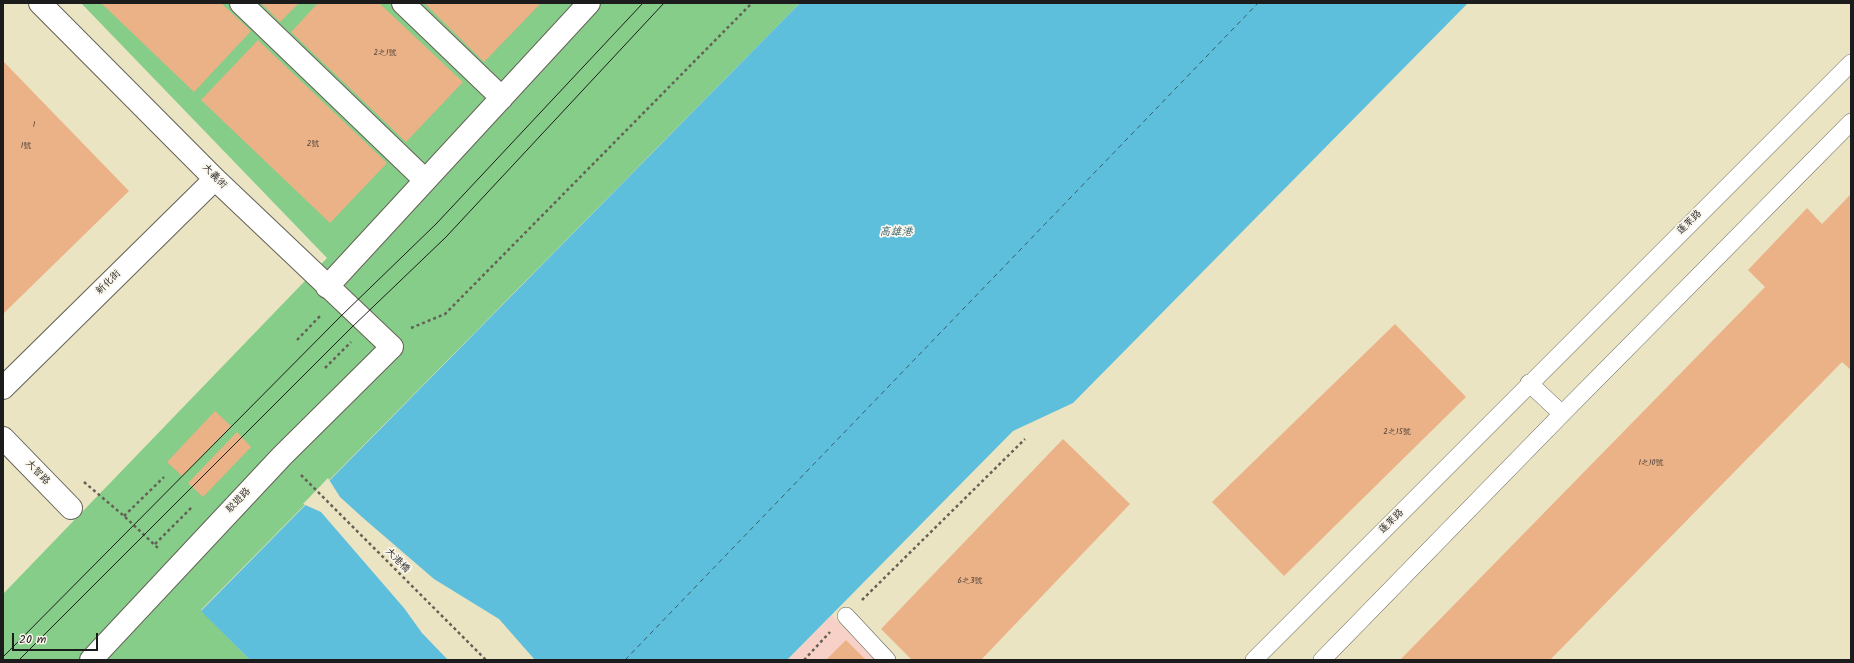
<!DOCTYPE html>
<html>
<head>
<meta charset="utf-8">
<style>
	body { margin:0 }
	#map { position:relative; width:1854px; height:663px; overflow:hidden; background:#ebe4c3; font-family:Kalam,sans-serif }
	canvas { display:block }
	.frame { position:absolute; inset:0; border:4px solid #1c1c1c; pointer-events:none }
	.scale { position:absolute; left:12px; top:633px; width:86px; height:18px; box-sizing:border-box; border:2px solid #1c1c1c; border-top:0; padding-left:5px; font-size:12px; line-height:14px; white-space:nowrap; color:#1c1c1c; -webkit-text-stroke:3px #fbf7ec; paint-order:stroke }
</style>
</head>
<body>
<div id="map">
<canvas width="1854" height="663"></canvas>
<div class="frame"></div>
<div class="scale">20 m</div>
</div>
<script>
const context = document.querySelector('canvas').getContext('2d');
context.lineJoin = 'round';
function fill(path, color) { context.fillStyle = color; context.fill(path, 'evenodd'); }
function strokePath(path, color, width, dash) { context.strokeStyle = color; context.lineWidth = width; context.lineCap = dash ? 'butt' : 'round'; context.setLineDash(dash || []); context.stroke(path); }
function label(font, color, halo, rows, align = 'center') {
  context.font = font + ' Kalam,"LXGW WenKai TC",sans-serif'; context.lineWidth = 3.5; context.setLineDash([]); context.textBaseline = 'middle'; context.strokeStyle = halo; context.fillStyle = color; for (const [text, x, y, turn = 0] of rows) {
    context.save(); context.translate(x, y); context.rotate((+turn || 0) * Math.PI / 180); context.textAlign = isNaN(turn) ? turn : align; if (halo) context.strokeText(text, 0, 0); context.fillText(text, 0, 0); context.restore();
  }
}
const built = new Path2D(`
	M 832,615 L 875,660 L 787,660 Z`);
const green = new Path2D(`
	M 81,3 L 800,3 L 201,610 L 250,660 L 3,660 L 3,594 L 327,258 Z`);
const water = new Path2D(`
	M 800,3 L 1468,3 L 1073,403 L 1013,431 L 787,660 L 250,660 L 201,611 Z`);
const pier = new Path2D(`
	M 328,478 L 340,497 L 362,517 L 434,579 L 499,619 L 535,660 L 448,660 L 422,633 L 404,608 L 321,512 L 303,504 Z`);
const ferry = new Path2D(`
	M 625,660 L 1258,3`);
const building = new Path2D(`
	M 101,3 L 221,3 L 251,31 L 194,92 Z
	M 261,3 L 299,3 L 280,22 Z
	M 318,3 L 379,3 L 463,82 L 406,142 L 291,32 Z
	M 424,3 L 541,3 L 484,62 Z
	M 258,40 L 387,163 L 330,223 L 201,100 Z
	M 3,61 L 129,191 L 3,314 Z
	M 1851,194 L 1851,370 L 1842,362 L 1550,660 L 1400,660 L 1765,287 L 1748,270 L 1807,208 L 1822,224 Z
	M 1395,324 L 1466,397 L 1284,576 L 1212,502 Z
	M 215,411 L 231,426 L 182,476 L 167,462 Z
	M 237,432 L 251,447 L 203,497 L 188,483 Z
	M 1063,439 L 1130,504 L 981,660 L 912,660 L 881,629 Z
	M 846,640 L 866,660 L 826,660 Z`);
const path = new Path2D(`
	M 411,328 L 445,314 L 752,3
	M 297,340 L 320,316
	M 325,368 L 351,342
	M 301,475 L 486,660
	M 84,482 L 124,516 L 159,549
	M 124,516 L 164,477
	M 155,544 L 192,507
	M 862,600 L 1025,439
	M 804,660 L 830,632`);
const lane = new Path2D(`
	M 1529,383 L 1562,414
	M 846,616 L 887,660
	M 1254,660 L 1851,63
	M 1322,660 L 1562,414 L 1851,122`);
const street = new Path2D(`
	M 40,3 L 215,179 L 392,347 L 282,456 L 91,660
	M 241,3 L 425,180
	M 403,3 L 502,98
	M 327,287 L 589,3
	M 3,388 L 215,179
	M 3,438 L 71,508`);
const tram = new Path2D(`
	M 3,657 L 340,317 L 436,224 L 643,3
	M 19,660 L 351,328 L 446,237 L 664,3`);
const numberNames = [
	["2之1號",385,54],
	["1",34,126],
	["2號",313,145],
	["1號",26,147],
	["2之15號",1397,433],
	["1之10號",1651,464],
	["6之3號",970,582]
];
const streetNames = [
	["大義街",214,177,45],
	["蓬萊路",1690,223,-45],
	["新化街",109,283,-45],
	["大智路",37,473,46],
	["駁遊路",239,501,-46],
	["蓬萊路",1392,522,-45],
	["大港橋",397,561,45]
];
const waterNames = [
	["高雄港",896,233]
];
fill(built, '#f7d1c8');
fill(green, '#85cd88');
fill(water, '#5ebfdc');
fill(pier, '#ebe4c3');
strokePath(ferry, '#365d69', 1, [5, 4]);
fill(building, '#ebb287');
strokePath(lane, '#646256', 18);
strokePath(street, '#646256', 24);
strokePath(path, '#646256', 2.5, [3, 3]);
strokePath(lane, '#fff', 17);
strokePath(street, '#fff', 22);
strokePath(tram, '#1c1c1c', 1);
label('8px', '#504237', null, numberNames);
label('10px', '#1c1c1c', '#fbf7ec', streetNames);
label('italic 11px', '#365d69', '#fbf7ec', waterNames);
</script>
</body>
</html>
